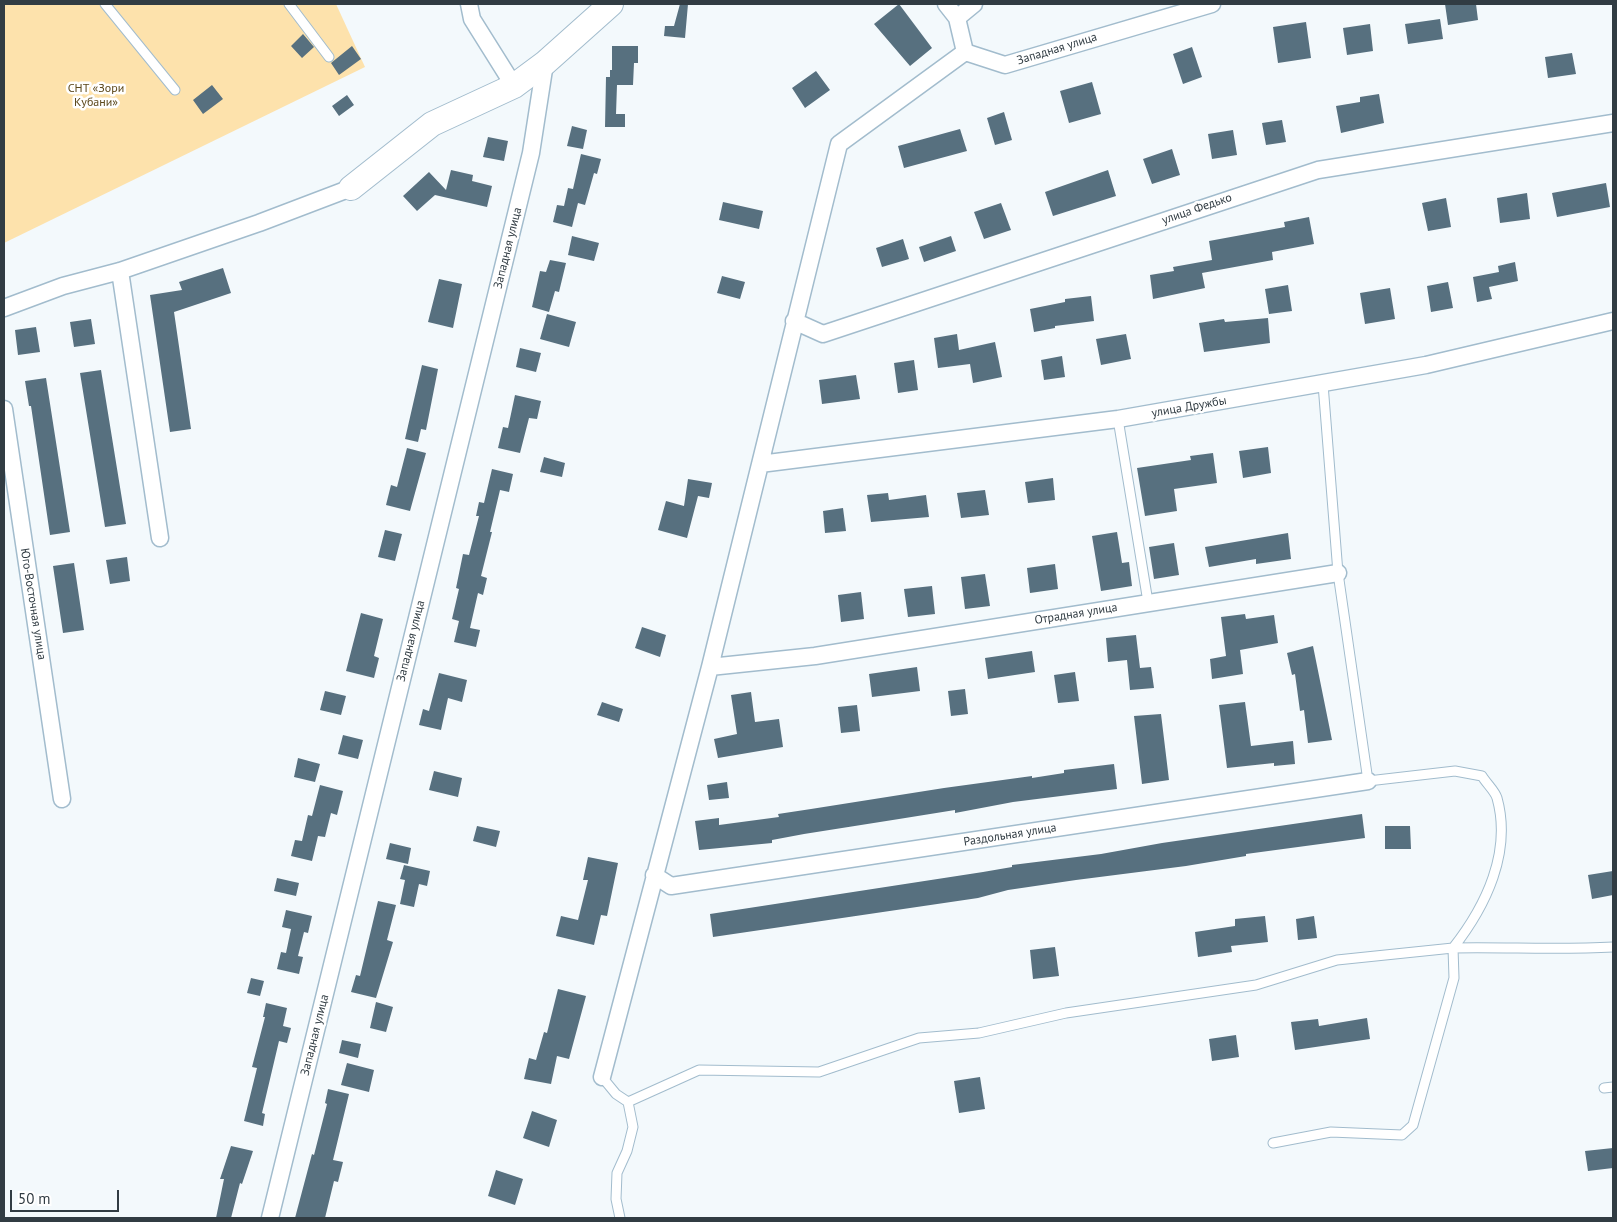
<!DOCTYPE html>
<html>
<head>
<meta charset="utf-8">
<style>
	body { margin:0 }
	#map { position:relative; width:1617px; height:1222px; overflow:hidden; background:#f3f9fc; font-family:"PT Sans",sans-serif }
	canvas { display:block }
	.frame { position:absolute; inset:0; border:5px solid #313c43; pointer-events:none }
	.scale { position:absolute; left:10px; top:1190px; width:109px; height:22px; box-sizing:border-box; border:2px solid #313c43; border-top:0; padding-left:6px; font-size:15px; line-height:18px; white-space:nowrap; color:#313c43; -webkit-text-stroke:4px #fff; paint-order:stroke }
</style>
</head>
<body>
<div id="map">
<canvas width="1617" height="1222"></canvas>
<div class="frame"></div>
<div class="scale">50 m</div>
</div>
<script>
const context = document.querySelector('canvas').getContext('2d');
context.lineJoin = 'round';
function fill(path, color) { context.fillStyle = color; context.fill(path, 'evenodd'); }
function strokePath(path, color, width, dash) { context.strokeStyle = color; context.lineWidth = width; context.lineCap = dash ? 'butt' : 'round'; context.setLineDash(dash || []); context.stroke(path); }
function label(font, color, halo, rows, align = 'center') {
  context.font = font + ' "PT Sans",sans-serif'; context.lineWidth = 5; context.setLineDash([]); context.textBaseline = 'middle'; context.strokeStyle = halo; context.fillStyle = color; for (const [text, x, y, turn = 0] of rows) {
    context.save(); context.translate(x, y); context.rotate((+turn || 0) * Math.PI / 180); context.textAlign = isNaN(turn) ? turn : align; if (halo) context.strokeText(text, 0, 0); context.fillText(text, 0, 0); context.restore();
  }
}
const green = new Path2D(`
	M 4,4 L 336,4 L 365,67 L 4,243 Z`);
const building = new Path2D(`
	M 680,4 L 688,4 L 685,38 L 664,36 L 665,26 L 674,26 Z
	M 899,4 L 932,48 L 910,66 L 874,24 Z
	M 1445,4 L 1476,4 L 1478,20 L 1448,25 Z
	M 1440,19 L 1443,39 L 1408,44 L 1405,24 Z
	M 1306,22 L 1311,58 L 1278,63 L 1273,27 Z
	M 1370,24 L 1373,51 L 1347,55 L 1343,28 Z
	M 303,34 L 314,47 L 302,58 L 291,46 Z
	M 352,46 L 361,59 L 339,75 L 331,63 Z
	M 612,46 L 638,46 L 638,63 L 634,63 L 633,85 L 617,85 L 616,114 L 625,114 L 625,127 L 605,127 L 606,77 L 610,77 L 610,70 L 612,70 Z
	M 1192,47 L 1202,77 L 1183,84 L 1173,54 Z
	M 1572,53 L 1576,74 L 1548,78 L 1545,57 Z
	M 816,71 L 830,90 L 805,108 L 792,88 Z
	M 1092,82 L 1101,114 L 1069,123 L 1060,91 Z
	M 212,85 L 223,99 L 203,114 L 193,100 Z
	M 1379,94 L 1384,123 L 1341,133 L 1336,106 L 1360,102 L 1360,97 Z
	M 347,95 L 354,105 L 339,116 L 332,106 Z
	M 1004,112 L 1012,140 L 995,145 L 987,118 Z
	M 1282,120 L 1286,142 L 1266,145 L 1262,123 Z
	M 572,126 L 587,130 L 583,149 L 567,146 Z
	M 960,129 L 967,151 L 904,168 L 898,146 Z
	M 1233,130 L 1237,155 L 1212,159 L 1208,134 Z
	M 488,137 L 508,141 L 504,161 L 483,157 Z
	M 1172,149 L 1180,175 L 1152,184 L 1143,159 Z
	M 581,154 L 601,159 L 597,174 L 594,173 L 585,205 L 578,203 L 572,227 L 553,222 L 557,205 L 564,206 L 568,188 L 573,189 Z
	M 451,170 L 473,175 L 472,181 L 492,186 L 487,207 L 435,195 L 417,211 L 403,196 L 429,172 L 446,190 Z
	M 1108,170 L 1116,196 L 1053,216 L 1045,192 Z
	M 1606,183 L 1610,207 L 1557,217 L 1552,193 Z
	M 1527,193 L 1530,219 L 1500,223 L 1497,198 Z
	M 1446,198 L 1451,227 L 1428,231 L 1422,203 Z
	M 723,202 L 763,211 L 759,229 L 719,220 Z
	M 1001,203 L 1011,230 L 984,239 L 974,212 Z
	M 1309,217 L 1314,244 L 1272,252 L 1273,260 L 1202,273 L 1205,288 L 1153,299 L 1150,275 L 1174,271 L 1173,267 L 1212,260 L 1209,241 L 1285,227 L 1284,222 Z
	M 572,236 L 599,243 L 594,261 L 568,255 Z
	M 951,236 L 956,251 L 924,262 L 919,247 Z
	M 903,239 L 909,259 L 882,267 L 876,248 Z
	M 550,260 L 566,263 L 559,292 L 555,291 L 549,312 L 532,307 L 540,271 L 546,272 Z
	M 1515,262 L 1518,281 L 1489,287 L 1492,299 L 1477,302 L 1473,277 L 1499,272 L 1498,266 Z
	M 223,268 L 231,293 L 174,312 L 191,429 L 170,432 L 150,295 L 182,290 L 179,282 Z
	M 722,276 L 745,282 L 740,299 L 717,293 Z
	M 439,279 L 462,284 L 453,328 L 428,322 Z
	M 1448,282 L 1453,308 L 1431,312 L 1427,286 Z
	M 1288,285 L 1292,311 L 1269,314 L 1265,289 Z
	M 1390,288 L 1395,319 L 1365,324 L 1360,293 Z
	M 1091,296 L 1094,321 L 1055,326 L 1055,328 L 1034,332 L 1030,309 L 1065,302 L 1065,299 Z
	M 547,314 L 576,322 L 569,347 L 540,339 Z
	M 1268,318 L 1270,343 L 1204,352 L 1199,323 L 1224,319 L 1225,322 Z
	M 91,319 L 95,344 L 74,347 L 70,322 Z
	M 36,327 L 40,352 L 18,355 L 15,330 Z
	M 957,334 L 959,350 L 995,342 L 1002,377 L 973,383 L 970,364 L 938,368 L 934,338 Z
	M 1126,334 L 1131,359 L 1101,365 L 1096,339 Z
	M 520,348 L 541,353 L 536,372 L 516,367 Z
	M 1062,356 L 1065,377 L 1044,380 L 1041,360 Z
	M 914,360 L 918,390 L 898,393 L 894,363 Z
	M 422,365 L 438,369 L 426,430 L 421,429 L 418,442 L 405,439 Z
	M 101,370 L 126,524 L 105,527 L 80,373 Z
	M 856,375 L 860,399 L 822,404 L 819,380 Z
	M 46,378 L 70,532 L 50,535 L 31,406 L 29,406 L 25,381 Z
	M 515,395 L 541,401 L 537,419 L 529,418 L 520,453 L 498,448 L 503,427 L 508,428 Z
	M 1268,447 L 1271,473 L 1243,478 L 1239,451 Z
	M 407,448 L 426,453 L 410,511 L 386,505 L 391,485 L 397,487 Z
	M 1213,453 L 1217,483 L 1174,489 L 1177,511 L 1145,516 L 1137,468 L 1191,460 L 1190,456 Z
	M 544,457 L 565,463 L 562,477 L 540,472 Z
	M 492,469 L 513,474 L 509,492 L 500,490 L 490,532 L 492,532 L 481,576 L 487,578 L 483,595 L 478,593 L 470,628 L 480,630 L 476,647 L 454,642 L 459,621 L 452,619 L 459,589 L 456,588 L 463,554 L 469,555 L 479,516 L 476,516 L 479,502 L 484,503 Z
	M 1053,478 L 1055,500 L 1028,503 L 1025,482 Z
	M 688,479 L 712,483 L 709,498 L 698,496 L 687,538 L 658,530 L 666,501 L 684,506 Z
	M 985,490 L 989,515 L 961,518 L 957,493 Z
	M 888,493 L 889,500 L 926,495 L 929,517 L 871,522 L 867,495 Z
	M 843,508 L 846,531 L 825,533 L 823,511 Z
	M 385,530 L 402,534 L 395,561 L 378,557 Z
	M 1117,532 L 1122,563 L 1129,562 L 1132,586 L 1101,591 L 1092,536 Z
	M 1288,533 L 1291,559 L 1256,564 L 1256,559 L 1209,567 L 1205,547 Z
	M 1174,543 L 1179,575 L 1154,579 L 1149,547 Z
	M 127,557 L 130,581 L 110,584 L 106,560 Z
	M 74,563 L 84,630 L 63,633 L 53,566 Z
	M 1055,564 L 1058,589 L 1030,593 L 1027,568 Z
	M 985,574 L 990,606 L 965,609 L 961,577 Z
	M 932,586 L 935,614 L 908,617 L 904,589 Z
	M 861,592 L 864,619 L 841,622 L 838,595 Z
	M 361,613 L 383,619 L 374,656 L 379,658 L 374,678 L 346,671 Z
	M 1245,614 L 1246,619 L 1274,615 L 1278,643 L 1240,650 L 1243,674 L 1212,679 L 1210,659 L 1226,656 L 1221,617 Z
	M 642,627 L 666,635 L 660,657 L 635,648 Z
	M 1136,635 L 1140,668 L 1151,667 L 1154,688 L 1130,690 L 1127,660 L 1108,662 L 1106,638 Z
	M 1313,646 L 1332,740 L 1308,743 L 1304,710 L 1300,711 L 1295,674 L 1292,675 L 1287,653 Z
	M 1032,651 L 1035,672 L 988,679 L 985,658 Z
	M 917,667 L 920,691 L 872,697 L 869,674 Z
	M 1075,672 L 1079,701 L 1058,703 L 1054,675 Z
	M 439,673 L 467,680 L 462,702 L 448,698 L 441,730 L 419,725 L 423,709 L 429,711 Z
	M 965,689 L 968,714 L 951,716 L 948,691 Z
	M 325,691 L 346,696 L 341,715 L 320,710 Z
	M 751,692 L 755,722 L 779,719 L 783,747 L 718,758 L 714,739 L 737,734 L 731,695 Z
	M 602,702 L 623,709 L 619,722 L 597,715 Z
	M 1245,702 L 1251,746 L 1293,741 L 1295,764 L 1274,766 L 1274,763 L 1227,768 L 1219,705 Z
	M 857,705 L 860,731 L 841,733 L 838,707 Z
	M 1161,714 L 1169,780 L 1142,784 L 1134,716 Z
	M 343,735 L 363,740 L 358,759 L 338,754 Z
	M 298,758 L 320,764 L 315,782 L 294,777 Z
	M 1114,764 L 1117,789 L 1013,802 L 955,813 L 955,810 L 899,819 L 804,834 L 772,840 L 772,843 L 699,850 L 695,821 L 719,818 L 719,825 L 779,817 L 778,814 L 811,809 L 944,788 L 1032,776 L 1032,778 L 1064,773 L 1064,770 Z
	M 434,771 L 462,778 L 458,797 L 429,790 Z
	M 727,782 L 729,798 L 709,800 L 707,785 Z
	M 320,785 L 343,791 L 337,815 L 331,813 L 325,837 L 318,836 L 312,861 L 291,856 L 295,840 L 302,841 L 308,815 L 312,816 Z
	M 1362,814 L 1365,838 L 1246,854 L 1246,856 L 1186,866 L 1076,880 L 1008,890 L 978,898 L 713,937 L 710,914 L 983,872 L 1012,867 L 1012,865 L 1101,854 L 1162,843 Z
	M 477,826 L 500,831 L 496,847 L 473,841 Z
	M 1385,826 L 1410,826 L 1411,849 L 1385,849 Z
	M 390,843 L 411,848 L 408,864 L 386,859 Z
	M 588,857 L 618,863 L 607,916 L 601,915 L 594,945 L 556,936 L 561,916 L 578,920 L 588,880 L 583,880 Z
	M 404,865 L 430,871 L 427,886 L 419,884 L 414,907 L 400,904 L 405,880 L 400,879 Z
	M 1613,871 L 1613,895 L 1592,899 L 1588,875 Z
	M 277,878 L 299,883 L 296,896 L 274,891 Z
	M 378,901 L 396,905 L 387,940 L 393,942 L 376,998 L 351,992 L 356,975 L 360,976 Z
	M 286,910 L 312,916 L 308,933 L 304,932 L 298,956 L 303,957 L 299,974 L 277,969 L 281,952 L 286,953 L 291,929 L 282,927 Z
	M 1265,916 L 1268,942 L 1231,946 L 1232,952 L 1198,957 L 1195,932 L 1235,926 L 1235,919 Z
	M 1314,916 L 1317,938 L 1298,940 L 1296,919 Z
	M 1055,947 L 1059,976 L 1033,979 L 1030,950 Z
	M 251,978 L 264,981 L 260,996 L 247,993 Z
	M 558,989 L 586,996 L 569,1059 L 557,1056 L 551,1084 L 524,1079 L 529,1058 L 536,1060 L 544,1032 L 547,1033 Z
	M 376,1002 L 393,1007 L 386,1032 L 370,1028 Z
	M 266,1003 L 287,1008 L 283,1026 L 291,1028 L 287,1043 L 279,1041 L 262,1113 L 265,1114 L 263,1126 L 244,1121 L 257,1068 L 252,1067 L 265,1017 L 263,1017 Z
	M 1367,1018 L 1370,1039 L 1295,1050 L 1291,1022 L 1318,1019 L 1319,1026 Z
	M 1236,1035 L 1239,1057 L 1212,1061 L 1209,1039 Z
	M 342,1040 L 361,1044 L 358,1058 L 339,1053 Z
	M 347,1063 L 374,1070 L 369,1092 L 341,1085 Z
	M 980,1077 L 985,1109 L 959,1113 L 954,1081 Z
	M 328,1089 L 349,1094 L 333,1160 L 343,1162 L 338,1182 L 334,1181 L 325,1218 L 295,1218 L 312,1154 L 314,1155 L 327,1104 L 325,1103 Z
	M 532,1111 L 557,1120 L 549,1147 L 523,1138 Z
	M 231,1146 L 253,1151 L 242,1184 L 240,1183 L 231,1218 L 216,1218 L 224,1179 L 220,1179 Z
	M 1613,1148 L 1613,1168 L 1588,1171 L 1585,1151 Z
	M 496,1170 L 523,1179 L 515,1205 L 488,1196 Z`);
const lane = new Path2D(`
	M 105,4 L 175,90
	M 289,4 L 329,57
	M 1118,419 L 1148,602
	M 602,1077 L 616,1094 L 628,1102 L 699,1070 L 819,1072 L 919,1038 L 979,1033 L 1066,1013 L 1256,985 L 1337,960 L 1453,948 C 1486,906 1512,852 1497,798 C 1495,791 1486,783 1482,776 L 1455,771 L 1368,781 L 1338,573 L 1323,384
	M 1604,1088 L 1613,1087
	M 1273,1143 L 1331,1132 L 1402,1135 L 1413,1125 L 1454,978 L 1453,948 C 1507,947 1560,950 1613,947
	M 620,1218 L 616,1199 L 617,1173 L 627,1151 L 633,1127 L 628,1102`);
const street = new Path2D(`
	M 469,4 L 472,19 L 514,86
	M 946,4 L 957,18 L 965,52
	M 957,18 L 974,4
	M 120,271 L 160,538
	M 4,308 L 63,286 L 120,271 L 259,223 L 351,188
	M 794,321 L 823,334 L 1318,170 L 1613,123
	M 4,409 L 62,799
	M 760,464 L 1118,419 L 1426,365 L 1613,321
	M 710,667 L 815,656 L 1338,573
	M 654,875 L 671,886 L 1368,781
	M 602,1077 L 710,667 L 839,144 L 965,52 L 1005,65 L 1212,4
	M 270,1218 L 531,153 L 545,63`);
const secondary = new Path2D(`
	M 351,188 L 432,124 L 514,86 L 545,63 L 611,4`);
const streetNames = [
	["Западная улица",1057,49,-17],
	["улица Федько",1197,209,-19],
	["Западная улица",508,248,-76],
	["улица Дружбы",1189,407,-10],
	["Юго-Восточная улица",33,604,81],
	["Отрадная улица",1076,614,-9],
	["Западная улица",411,641,-76],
	["Раздольная улица",1010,835,-9],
	["Западная улица",315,1035,-76]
];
const parkNames = [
	["СНТ «Зори",96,89],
	["Кубани»",96,103]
];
fill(green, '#fde2ac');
fill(building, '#57707f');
strokePath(lane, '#a2bccd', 11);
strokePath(street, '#a2bccd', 19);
strokePath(secondary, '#a2bccd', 26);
strokePath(lane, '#fff', 9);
strokePath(street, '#fff', 16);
strokePath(secondary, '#fff', 24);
label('12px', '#313c43', '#fff', streetNames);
label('12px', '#5c481b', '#fff', parkNames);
</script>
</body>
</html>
